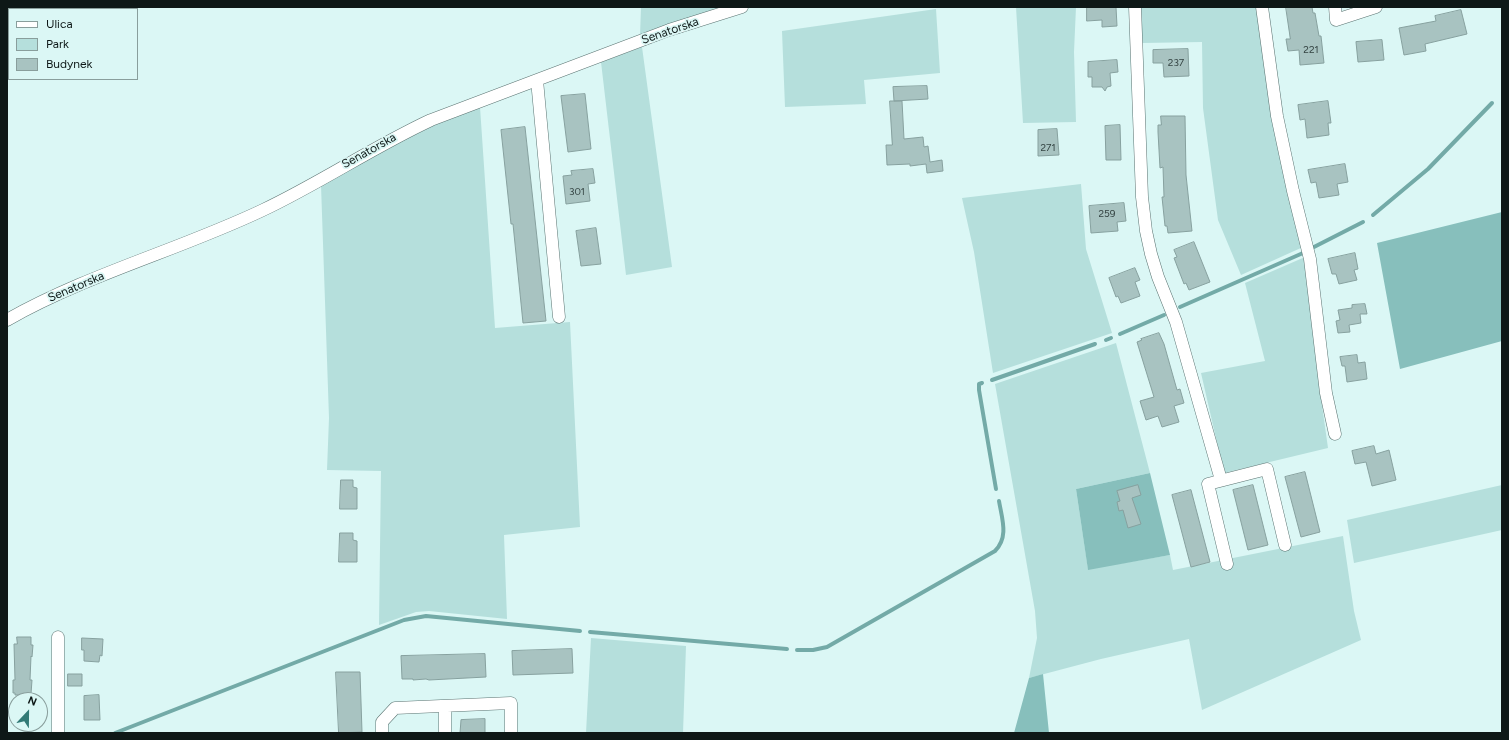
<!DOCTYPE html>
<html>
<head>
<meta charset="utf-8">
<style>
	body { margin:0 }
	#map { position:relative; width:1509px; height:740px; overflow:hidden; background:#dbf7f5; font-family:Figtree,sans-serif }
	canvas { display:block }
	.frame { position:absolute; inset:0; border:8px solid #0e1817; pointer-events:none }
	.legend { position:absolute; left:8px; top:8px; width:130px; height:72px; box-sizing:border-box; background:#dbf7f5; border:1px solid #899e9c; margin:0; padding:5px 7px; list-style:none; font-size:12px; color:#0e1817 }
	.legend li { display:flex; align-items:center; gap:8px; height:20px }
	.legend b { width:20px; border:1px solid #899e9c }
	.north { position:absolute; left:8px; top:692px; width:40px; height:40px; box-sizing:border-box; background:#dbf7f5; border:1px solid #899e9c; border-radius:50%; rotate:22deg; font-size:11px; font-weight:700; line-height:16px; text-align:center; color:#0e1817 }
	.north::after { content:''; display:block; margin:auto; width:14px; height:18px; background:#317a76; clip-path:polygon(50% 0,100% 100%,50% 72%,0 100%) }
</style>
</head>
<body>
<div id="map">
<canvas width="1509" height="740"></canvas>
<div class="frame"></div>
<ul class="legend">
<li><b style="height:5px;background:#fff"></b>Ulica</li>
<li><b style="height:11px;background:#b5dfdc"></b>Park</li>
<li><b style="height:11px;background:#a8c3c1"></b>Budynek</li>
</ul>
<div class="north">N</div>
</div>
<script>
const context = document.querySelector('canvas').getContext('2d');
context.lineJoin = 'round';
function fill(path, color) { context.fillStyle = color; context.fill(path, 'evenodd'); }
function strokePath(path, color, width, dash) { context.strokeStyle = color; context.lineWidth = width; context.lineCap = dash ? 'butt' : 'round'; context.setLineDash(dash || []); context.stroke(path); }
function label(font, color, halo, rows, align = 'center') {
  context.font = font + ' Figtree,sans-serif'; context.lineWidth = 3.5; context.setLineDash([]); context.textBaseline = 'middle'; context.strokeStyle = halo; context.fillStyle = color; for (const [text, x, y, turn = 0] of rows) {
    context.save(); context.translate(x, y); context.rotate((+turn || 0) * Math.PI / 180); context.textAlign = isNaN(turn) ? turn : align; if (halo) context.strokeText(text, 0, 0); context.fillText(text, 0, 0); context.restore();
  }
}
const green = new Path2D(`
	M 641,7 L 729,7 L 640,36 Z
	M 1016,7 L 1076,7 L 1074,52 L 1076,122 L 1023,123 Z
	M 1141,7 L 1259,7 L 1303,247 L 1241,275 L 1218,220 L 1203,108 L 1202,42 L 1142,43 Z
	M 936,9 L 940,73 L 864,80 L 866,104 L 785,107 L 782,31 Z
	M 642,47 L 672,267 L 626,275 L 601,62 Z
	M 480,107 L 495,328 L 570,322 L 580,527 L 504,535 L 507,619 L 429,611 L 416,612 L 379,625 L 381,471 L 327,470 L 329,418 L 321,185 L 424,128 Z
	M 1081,184 L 1086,249 L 1112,333 L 993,373 L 974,252 L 962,198 Z
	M 1305,257 L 1319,384 L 1328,448 L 1224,473 L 1201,373 L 1265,361 L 1245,283 Z
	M 1116,343 L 1150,473 L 1076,489 L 1088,569 L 1170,555 L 1173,570 L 1343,536 L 1354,611 L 1361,640 L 1202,710 L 1189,639 L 1101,659 L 1029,678 L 1037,638 L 1035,611 L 995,384 Z
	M 1502,485 L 1502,530 L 1354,563 L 1347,520 Z
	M 591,638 L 686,646 L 683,733 L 586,733 Z`);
const forest = new Path2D(`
	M 1502,212 L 1502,341 L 1400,369 L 1377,243 Z
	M 1150,473 L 1170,555 L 1088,570 L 1076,489 Z
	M 1043,674 L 1049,733 L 1014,733 L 1029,678 Z`);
const stream = new Path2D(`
	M 1373,215 L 1428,169 L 1492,103
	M 1312,248 L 1363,222
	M 1180,307 L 1303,253
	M 1120,334 L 1164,315
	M 1106,340 L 1111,338
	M 992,380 L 1095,344
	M 982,383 L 979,384 L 979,390 L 996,489
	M 590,632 L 787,649
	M 797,650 L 813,650 L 827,647 L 995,551 C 1009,537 1002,519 999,501
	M 115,733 L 404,620 L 426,616 L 580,631`);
const building = new Path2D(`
	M 1087,7 L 1116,7 L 1117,26 L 1102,27 L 1102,20 L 1087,21 Z
	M 1286,7 L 1312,7 L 1313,13 L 1315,13 L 1319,36 L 1321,36 L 1324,63 L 1300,65 L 1299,50 L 1288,51 L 1286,39 L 1290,39 Z
	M 1461,10 L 1467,34 L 1425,44 L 1426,51 L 1404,55 L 1399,28 L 1436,21 L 1435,16 Z
	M 1382,40 L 1384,60 L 1358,62 L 1356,42 Z
	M 1188,49 L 1189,76 L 1164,77 L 1163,63 L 1153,63 L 1153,50 Z
	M 1117,60 L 1118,72 L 1110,73 L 1111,86 L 1107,87 L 1105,91 L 1102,87 L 1092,87 L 1092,77 L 1088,77 L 1088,62 Z
	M 927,86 L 928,99 L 894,101 L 893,87 Z
	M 585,94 L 591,149 L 568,152 L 561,96 Z
	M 890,101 L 902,101 L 904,139 L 923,137 L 924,147 L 928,146 L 930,162 L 942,160 L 943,171 L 927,173 L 926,164 L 910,166 L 910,164 L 887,165 L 886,145 L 892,145 Z
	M 1328,101 L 1331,123 L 1328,123 L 1329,135 L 1307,138 L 1305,119 L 1300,120 L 1298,105 Z
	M 1161,116 L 1185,116 L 1186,175 L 1192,231 L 1168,233 L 1167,226 L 1165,226 L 1162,197 L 1164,197 L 1163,167 L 1160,168 L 1158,132 L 1158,125 L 1161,125 Z
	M 1120,125 L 1121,160 L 1106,160 L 1105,126 Z
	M 525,127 L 546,321 L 523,323 L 513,224 L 511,224 L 501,130 Z
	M 1057,129 L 1059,155 L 1038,156 L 1038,130 Z
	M 1345,164 L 1348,182 L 1337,184 L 1339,195 L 1319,198 L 1316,182 L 1311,183 L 1308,170 Z
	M 593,169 L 595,183 L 588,184 L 590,201 L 566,204 L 563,176 L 572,175 L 571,171 Z
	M 1124,203 L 1126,221 L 1117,222 L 1118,231 L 1091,233 L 1089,206 Z
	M 596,228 L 601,264 L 581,266 L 576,231 Z
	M 1194,242 L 1210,282 L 1189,290 L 1186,283 L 1184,284 L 1174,258 L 1177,257 L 1174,250 Z
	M 1355,253 L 1358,269 L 1354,270 L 1357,280 L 1339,284 L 1336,274 L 1332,274 L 1328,259 Z
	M 1135,268 L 1140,280 L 1135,282 L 1140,296 L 1121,303 L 1118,296 L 1116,297 L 1109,278 Z
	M 1365,304 L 1367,314 L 1360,314 L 1361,323 L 1349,325 L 1350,332 L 1338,333 L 1336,321 L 1340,320 L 1338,310 L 1352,308 L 1352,305 Z
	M 1159,333 L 1164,344 L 1177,390 L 1180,389 L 1184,403 L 1174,406 L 1179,422 L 1162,427 L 1158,416 L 1146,420 L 1140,401 L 1154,397 L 1137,342 L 1142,340 L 1141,339 Z
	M 1357,355 L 1358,363 L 1365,362 L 1367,379 L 1347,382 L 1345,366 L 1342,366 L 1340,357 Z
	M 1374,446 L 1376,454 L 1389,450 L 1396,480 L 1372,486 L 1366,462 L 1355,464 L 1352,451 Z
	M 1305,472 L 1320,532 L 1301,537 L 1285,477 Z
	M 341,480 L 353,480 L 353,487 L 357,488 L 357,509 L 340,509 Z
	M 1138,485 L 1141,495 L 1132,498 L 1141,524 L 1128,528 L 1123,510 L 1119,511 L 1117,502 L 1120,501 L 1117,491 Z
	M 1253,485 L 1268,545 L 1248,550 L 1233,490 Z
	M 1191,490 L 1210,562 L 1191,567 L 1172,495 Z
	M 340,533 L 353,533 L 353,540 L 357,541 L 357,562 L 339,562 Z
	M 17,637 L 31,637 L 31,645 L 33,645 L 32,657 L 31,656 L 30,680 L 32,680 L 31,694 L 26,693 L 26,695 L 15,695 L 15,693 L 13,693 L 13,680 L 15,680 L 14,644 L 17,644 Z
	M 82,638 L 103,639 L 102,656 L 100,655 L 99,662 L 84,661 L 84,650 L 82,650 Z
	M 572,649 L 573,673 L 513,675 L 512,651 Z
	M 485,654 L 486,677 L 429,680 L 426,679 L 413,680 L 413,679 L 402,679 L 401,656 Z
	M 336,672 L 360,672 L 362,732 L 339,733 Z
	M 68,674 L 82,674 L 82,686 L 68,686 Z
	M 99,695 L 100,720 L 84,720 L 84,696 Z
	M 485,719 L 485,733 L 460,733 L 461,720 Z`);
const minor = new Path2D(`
	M 1135,7 L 1142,197 L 1146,231 L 1151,254 L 1158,277 L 1176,322 L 1221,480
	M 1262,7 L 1277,116 L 1293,191 L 1310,259 L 1326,393 L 1335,434
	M 1335,7 L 1336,20 L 1376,7
	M 537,80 L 559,317
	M 7,320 C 88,274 179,250 263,210 C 320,183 373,147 431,120 L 669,30 L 742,7
	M 1227,564 L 1208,484 L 1267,469 L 1285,545
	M 445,706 L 445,733
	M 58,733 L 58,637
	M 382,733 L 382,722 L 395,708 L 511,703 L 511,733`);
const numberNames = [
	["221",1311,50],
	["237",1176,63],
	["271",1048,148],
	["301",577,192],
	["259",1107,214]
];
const streetNames = [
	["Senatorska",670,31,-19],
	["Senatorska",369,151,-29],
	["Senatorska",76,287,-23]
];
fill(green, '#b5dfdc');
fill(forest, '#87bfbc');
strokePath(stream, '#73aaa7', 4);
fill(building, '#a8c3c1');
strokePath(building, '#87a19f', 1);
strokePath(minor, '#5a7371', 13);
strokePath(minor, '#fff', 12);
label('10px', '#344342', null, numberNames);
label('12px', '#0e1817', '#dbf7f5', streetNames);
</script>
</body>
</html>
